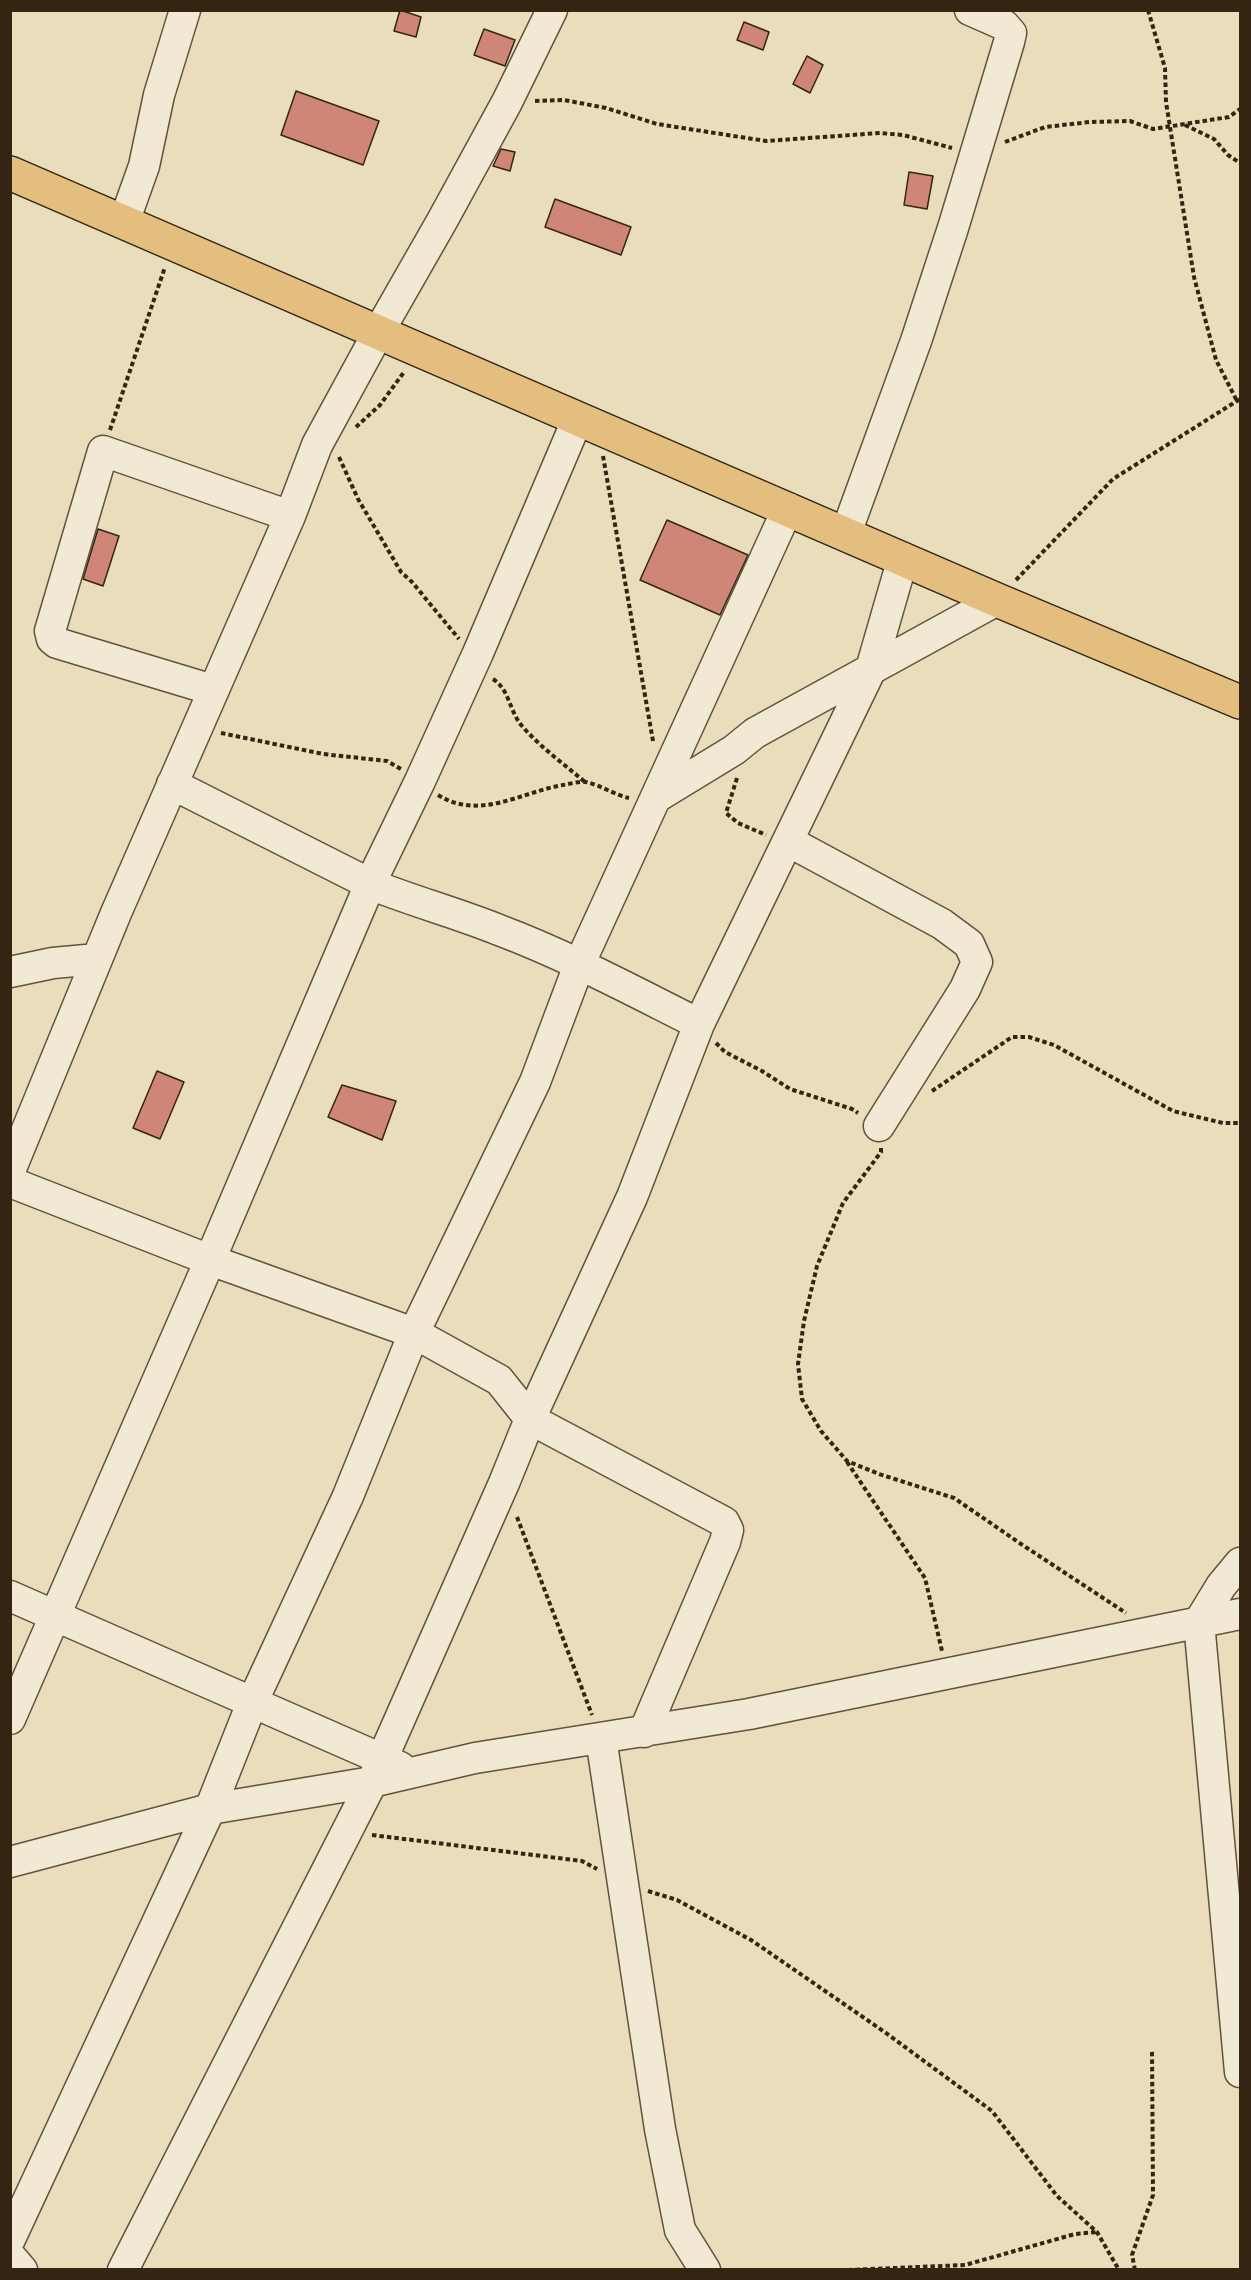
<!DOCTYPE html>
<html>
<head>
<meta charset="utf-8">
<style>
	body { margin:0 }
	#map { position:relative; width:1251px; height:2280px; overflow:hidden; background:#e9ddbc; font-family:"IM FELL French Canon",serif }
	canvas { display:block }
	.frame { position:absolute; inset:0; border:12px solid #342513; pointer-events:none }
</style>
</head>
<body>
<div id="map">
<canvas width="1251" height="2280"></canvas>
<div class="frame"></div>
</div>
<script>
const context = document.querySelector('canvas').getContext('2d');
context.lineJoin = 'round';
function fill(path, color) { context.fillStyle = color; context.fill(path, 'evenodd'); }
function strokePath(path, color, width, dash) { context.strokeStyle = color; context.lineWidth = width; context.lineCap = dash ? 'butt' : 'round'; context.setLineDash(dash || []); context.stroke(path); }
const building = new Path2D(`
	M 400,10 L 421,17 L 416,37 L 394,31 Z
	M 744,22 L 769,32 L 763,50 L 737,40 Z
	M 484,29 L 515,40 L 505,66 L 474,55 Z
	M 807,56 L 823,65 L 810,93 L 793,84 Z
	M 296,91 L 379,121 L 363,165 L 281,135 Z
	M 501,149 L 515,152 L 510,171 L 493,166 Z
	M 909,172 L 933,176 L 927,209 L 904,205 Z
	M 555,199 L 631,227 L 621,255 L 545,227 Z
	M 667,520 L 748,555 L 720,615 L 640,580 Z
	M 98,529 L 119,536 L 103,586 L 83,579 Z
	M 157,1071 L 184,1082 L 160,1139 L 133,1128 Z
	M 342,1085 L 396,1101 L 382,1140 L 328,1117 Z`);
const path = new Path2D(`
	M 1148,10 L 1165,68 L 1166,102 L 1194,277 L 1216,360 L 1237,401
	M 535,101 L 564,100 L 606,108 L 657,124 L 766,141 L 880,133 L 903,135 L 952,148
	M 1185,125 L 1214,139 L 1228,155 L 1240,163
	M 1005,142 L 1045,127 L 1090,122 L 1130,121 L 1153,129 L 1229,117 L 1240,109
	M 356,427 L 380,405 L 404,372
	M 110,430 L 165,267
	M 603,456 L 653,741
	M 339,457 L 358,499 L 401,572 L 412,582 L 459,639
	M 1016,580 L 1113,479 L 1240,399
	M 493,679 C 510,690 509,711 522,726 C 540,747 564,764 585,782
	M 221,733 L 323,754 L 387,761 L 401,769
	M 737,778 L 726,813 L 738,823 L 766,835
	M 438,795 C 480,821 521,792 563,785 C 570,784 579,781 586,782 C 600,785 615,795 629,798
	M 716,1043 L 725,1052 L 762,1071 L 790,1089 L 852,1109 L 858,1113
	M 932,1091 L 1012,1037 L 1029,1037 L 1054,1045 L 1173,1111 L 1223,1123 L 1240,1123
	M 881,1148 L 881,1152 L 843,1203 L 817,1266 L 804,1321 L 798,1364 L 802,1399 L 821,1431 L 847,1461 L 879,1474 L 954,1498 L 1021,1544 L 1126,1613
	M 847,1462 L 925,1578 L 942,1651
	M 517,1517 L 592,1715
	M 372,1835 L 582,1861 L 597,1869
	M 648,1891 L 677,1900 L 751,1940 L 886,2033 L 992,2111 L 1057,2196 L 1097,2232 L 1119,2270
	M 848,2270 L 965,2265 L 1075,2234 L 1097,2232
	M 1135,2270 L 1132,2255 L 1153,2195 L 1152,2050`);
const minor = new Path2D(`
	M 124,222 L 144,166 L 159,95 L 185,10
	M 578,418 L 478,653 L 420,781 L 370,884 C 412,901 457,913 499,930 C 568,956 633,991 699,1024
	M 846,533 L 916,341 L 953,228 L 1009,42 L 1011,33 L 1004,25 L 970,10
	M 213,690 L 57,643 L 52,639 L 50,631 L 103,451 L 290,516
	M 657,797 L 734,750 L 755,733 L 997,600
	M 788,841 L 942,924 L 969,944 L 977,962 L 965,989 L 879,1126
	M 10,972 L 53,963 L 97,959
	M 10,1171 L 116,913 L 290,516 L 317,445 L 378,333 L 442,221 L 507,102 L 552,10
	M 10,1182 L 210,1260 L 414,1333 L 499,1380 L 530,1419 L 724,1522 L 728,1530 L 725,1542 L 644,1732
	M 1240,1563 L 1221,1586 L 1199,1622 L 1240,2072
	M 10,1596 L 400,1767
	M 10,1719 L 210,1260 L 370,884 L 172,784
	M 601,1738 L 660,2129 L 680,2230 L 705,2270
	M 10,1862 L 210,1809 L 372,1782 L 475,1758 L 749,1714 L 1240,1614
	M 10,2239 L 210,1809 L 252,1703 L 348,1496 L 414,1333 L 535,1082 L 579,965 L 788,508
	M 10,2256 L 22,2270
	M 123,2270 L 372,1782 L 504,1483 L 530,1419 L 632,1197 L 699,1024 L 871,669 L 903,558`);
const major = new Path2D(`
	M 10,173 L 997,600 L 1240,702`);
fill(building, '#cf8676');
strokePath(building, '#342513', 1.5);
strokePath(minor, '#61533d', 33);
strokePath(major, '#342513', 36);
strokePath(path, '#342513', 4, [4.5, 3]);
strokePath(minor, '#f1e9d3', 30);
strokePath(major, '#e4be7e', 33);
</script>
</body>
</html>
